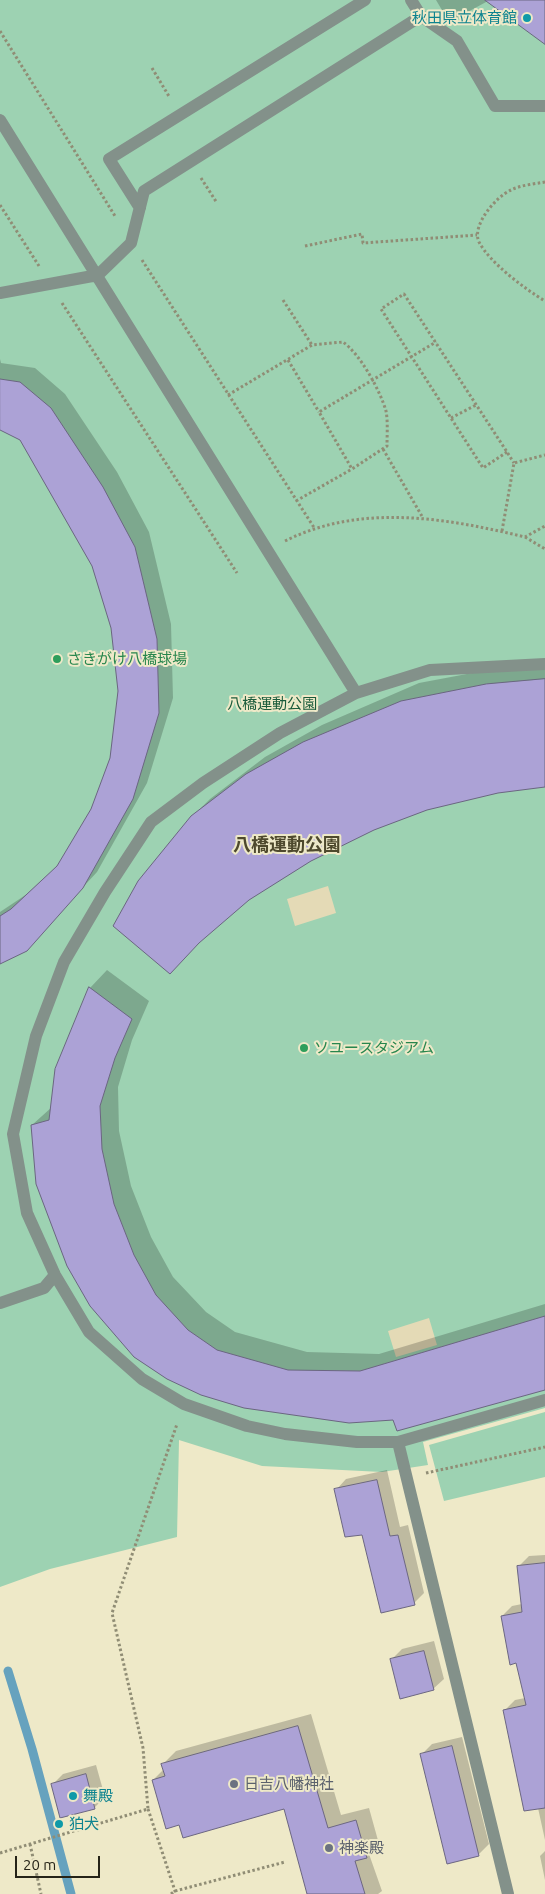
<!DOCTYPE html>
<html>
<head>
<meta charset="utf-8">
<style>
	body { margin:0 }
	#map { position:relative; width:545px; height:1894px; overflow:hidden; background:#eee9c8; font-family:Ubuntu,sans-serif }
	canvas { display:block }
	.scale { position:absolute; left:15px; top:1856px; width:85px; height:22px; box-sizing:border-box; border:2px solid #252317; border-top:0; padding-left:6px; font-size:15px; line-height:18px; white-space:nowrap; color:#252317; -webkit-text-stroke:4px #eee9c8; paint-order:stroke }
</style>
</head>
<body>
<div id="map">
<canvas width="545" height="1894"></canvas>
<div class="scale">20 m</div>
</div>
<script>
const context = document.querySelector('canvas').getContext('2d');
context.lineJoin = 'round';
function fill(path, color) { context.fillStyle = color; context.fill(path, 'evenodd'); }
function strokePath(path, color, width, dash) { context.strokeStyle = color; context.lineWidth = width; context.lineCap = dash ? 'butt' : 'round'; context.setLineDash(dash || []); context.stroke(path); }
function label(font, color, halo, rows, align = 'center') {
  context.font = font + ' Ubuntu,"Noto Sans JP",sans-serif'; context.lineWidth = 4; context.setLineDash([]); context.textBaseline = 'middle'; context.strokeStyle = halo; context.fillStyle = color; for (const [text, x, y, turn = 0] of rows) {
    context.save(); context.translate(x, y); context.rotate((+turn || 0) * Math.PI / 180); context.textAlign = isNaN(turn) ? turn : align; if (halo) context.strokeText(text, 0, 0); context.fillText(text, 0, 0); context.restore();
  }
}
const green = new Path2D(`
	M 0,0 L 545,0 L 545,1408 L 423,1442 L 428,1465 L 382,1472 L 262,1466 L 179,1440 L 177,1537 L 50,1569 L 0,1587 Z
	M 545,1412 L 545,1477 L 444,1501 L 429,1445 Z`);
const sand = new Path2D(`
	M 328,886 L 336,913 L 295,926 L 287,899 Z
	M 429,1318 L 437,1345 L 396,1357 L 388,1331 Z`);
const shadow = new Path2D(`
	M 436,0 L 545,0 L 545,43 L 488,1 L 449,22 Z
	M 0,359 L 1,363 L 35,368 L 65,394 L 117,472 L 149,532 L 171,624 L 173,698 L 147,783 L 97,872 L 36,938 L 0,963 L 0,912 L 27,894 L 60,864 L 92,810 L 111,758 L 119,691 L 113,628 L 93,565 L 21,439 L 0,429 Z
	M 545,663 L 545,786 L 497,792 L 426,809 L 373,829 L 311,860 L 249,899 L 203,938 L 192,817 L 210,799 L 265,757 L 322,725 L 419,683 L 504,667 Z
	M 107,970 L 149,1001 L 132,1040 L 118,1087 L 119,1131 L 131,1186 L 151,1237 L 173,1277 L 206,1312 L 235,1332 L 307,1352 L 379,1354 L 545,1304 L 545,1389 L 394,1418 L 201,1394 L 32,1125 L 52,1107 L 90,988 Z
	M 387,1470 L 400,1527 L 408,1525 L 424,1593 L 414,1603 L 336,1490 L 346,1479 Z
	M 545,1555 L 545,1840 L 538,1808 L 505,1710 L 515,1700 L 525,1698 L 517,1662 L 502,1616 L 512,1606 L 522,1604 L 518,1567 L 529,1556 Z
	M 434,1641 L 444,1679 L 433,1689 L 391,1660 L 402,1649 Z
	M 311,1714 L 341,1815 L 369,1808 L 379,1844 L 369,1854 L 382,1891 L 378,1894 L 328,1894 L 284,1807 L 180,1824 L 153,1780 L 164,1769 L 163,1764 L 176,1751 Z
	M 462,1737 L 489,1844 L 478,1855 L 421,1755 L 432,1744 Z
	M 96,1765 L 105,1797 L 95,1807 L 61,1817 L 52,1785 L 63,1774 Z
	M 545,1851 L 545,1880 L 540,1856 Z`);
const stream = new Path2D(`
	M 8,1671 L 32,1749 L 71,1894`);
const building = new Path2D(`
	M 485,0 L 545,0 L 545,44 Z
	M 0,379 L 20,382 L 51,408 L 103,487 L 135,547 L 157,639 L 159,713 L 133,799 L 83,888 L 27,951 L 0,964 L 0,916 L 11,909 L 57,866 L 91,809 L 110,758 L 118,691 L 111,628 L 92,566 L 20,440 L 0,430 Z
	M 545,679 L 545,787 L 498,793 L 427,810 L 374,830 L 311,861 L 249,900 L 199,943 L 170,974 L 113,926 L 138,881 L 191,816 L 246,774 L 303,742 L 401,701 L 486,684 Z
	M 89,987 L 132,1019 L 115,1058 L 100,1106 L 102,1149 L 114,1204 L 134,1255 L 156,1295 L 188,1330 L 217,1350 L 288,1370 L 360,1371 L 545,1316 L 545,1390 L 397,1431 L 393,1420 L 349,1423 L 244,1408 L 201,1395 L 167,1379 L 134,1357 L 90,1306 L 67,1266 L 36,1184 L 31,1125 L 49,1120 L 55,1069 Z
	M 377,1480 L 390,1536 L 398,1535 L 415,1605 L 381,1613 L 362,1535 L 345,1537 L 334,1489 Z
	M 545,1563 L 545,1808 L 524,1811 L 503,1710 L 526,1705 L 516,1663 L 510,1665 L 501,1616 L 522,1612 L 517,1566 Z
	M 424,1651 L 434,1690 L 400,1699 L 390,1659 Z
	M 298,1726 L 328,1828 L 356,1820 L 367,1858 L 355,1861 L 365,1894 L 307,1894 L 284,1809 L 183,1838 L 179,1825 L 166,1829 L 152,1780 L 165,1776 L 161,1764 Z
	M 452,1746 L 479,1856 L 447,1864 L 420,1754 Z
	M 86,1774 L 95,1809 L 60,1818 L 51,1784 Z`);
const path = new Path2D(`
	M 0,31 L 115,216
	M 152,68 L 170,98
	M 201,178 L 217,203
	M 545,182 C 534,184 521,185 511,190 C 497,196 471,225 479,242 C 490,263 525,289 545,301
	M 0,205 L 39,266
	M 305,246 L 362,234 L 363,243 L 477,235
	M 142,260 L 315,529
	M 283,300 L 312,345
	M 62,303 L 237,573
	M 288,360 L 319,412
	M 228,395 L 312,345 L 343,342 C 360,354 380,390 386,411 C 388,421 387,435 387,446 L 352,469 L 319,412 L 436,342
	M 451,418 L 476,405
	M 383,449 L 423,518
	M 507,452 L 483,468 L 381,309 L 404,294 L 507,452 L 514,463
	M 296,501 L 352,469
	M 502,531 L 514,463 L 545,455
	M 525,537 L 545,549
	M 285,541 C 361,503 446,518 525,537 L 545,526
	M 426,1473 L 545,1447
	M 148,1809 L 176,1894
	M 30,1844 L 41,1894
	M 0,1853 L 148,1809 L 143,1748 L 112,1613 L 177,1424
	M 171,1894 L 175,1891 L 285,1862`);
const minor = new Path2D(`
	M 411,0 L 421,16 L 457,41 L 495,106 L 545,106
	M 0,120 L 356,693
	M 140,208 L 109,159 L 365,0
	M 0,293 L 98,275 L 131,243 L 144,191 L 421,16
	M 545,664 L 430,670 L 356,693 L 280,733 L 203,783 L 151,822 L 105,892 L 64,962 L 36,1036 L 13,1134 L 27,1213 L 55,1275 L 89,1332 L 142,1379 L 184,1404 L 247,1426 L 285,1434 L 357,1442 L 398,1442 L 545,1400
	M 0,1303 L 44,1288 L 55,1275
	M 398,1442 L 508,1894`);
const markers = [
	[527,18,5,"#0f9aa8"],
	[57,659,5,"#2e9e5b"],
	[304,1048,5,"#2e9e5b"],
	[234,1784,5,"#6b7280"],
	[73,1796,5,"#0f9aa8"],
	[59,1824,5,"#0f9aa8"],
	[329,1848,5,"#6b7280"]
];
const cultureNames = [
	["秋田県立体育館",517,18,"right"],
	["舞殿",83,1796],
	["狛犬",69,1824]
];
const leisureNames = [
	["さきがけ八橋球場",67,659],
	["ソユースタジアム",314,1048]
];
const parkNames = [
	["八橋運動公園",272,704]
];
const worshipNames = [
	["日吉八幡神社",244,1784],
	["神楽殿",339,1848]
];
const quarterNames = [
	["八橋運動公園",287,845]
];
fill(green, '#9dd2b2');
fill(sand, '#e4dab6');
fill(shadow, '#0003');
strokePath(stream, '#66a2be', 9);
fill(building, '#aca2d6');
strokePath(building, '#6b6681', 1);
strokePath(path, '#908d75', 3, [2.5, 2.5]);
strokePath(minor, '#83918a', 12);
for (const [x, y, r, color] of markers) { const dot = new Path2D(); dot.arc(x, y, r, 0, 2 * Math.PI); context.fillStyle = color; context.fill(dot); strokePath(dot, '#eee9c8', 2); }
label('15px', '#0d838f', '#eee9c8', cultureNames, 'left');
label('15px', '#27864d', '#eee9c8', leisureNames, 'left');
label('15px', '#1a5b3b', '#eee9c8', parkNames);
label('15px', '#5b616d', '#eee9c8', worshipNames, 'left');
label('bold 18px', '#4e492d', '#eee9c8', quarterNames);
</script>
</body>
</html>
